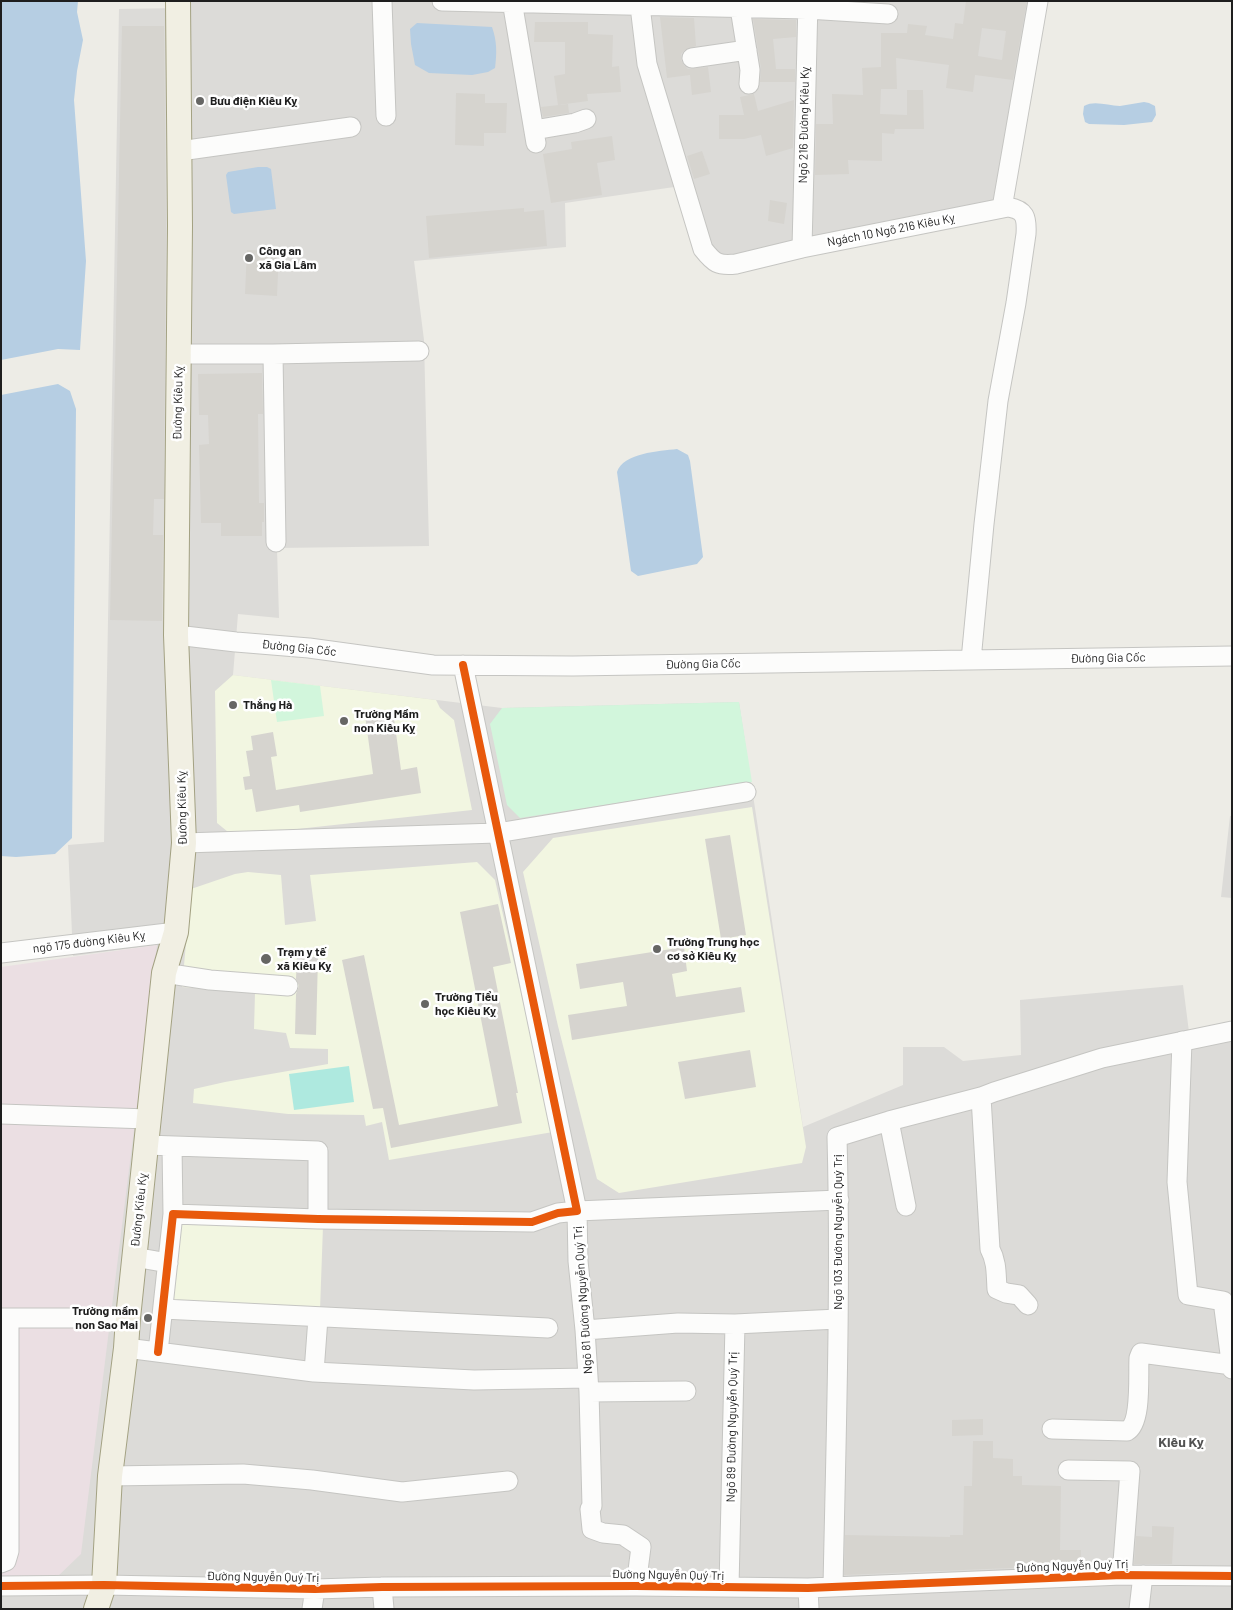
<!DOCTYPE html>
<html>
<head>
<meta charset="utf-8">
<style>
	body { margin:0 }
	#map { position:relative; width:1233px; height:1610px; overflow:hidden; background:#edece6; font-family:Barlow,sans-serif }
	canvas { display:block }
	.frame { position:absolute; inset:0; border:2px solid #1e1e1e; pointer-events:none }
</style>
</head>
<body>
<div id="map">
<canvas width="1233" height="1610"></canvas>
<div class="frame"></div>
</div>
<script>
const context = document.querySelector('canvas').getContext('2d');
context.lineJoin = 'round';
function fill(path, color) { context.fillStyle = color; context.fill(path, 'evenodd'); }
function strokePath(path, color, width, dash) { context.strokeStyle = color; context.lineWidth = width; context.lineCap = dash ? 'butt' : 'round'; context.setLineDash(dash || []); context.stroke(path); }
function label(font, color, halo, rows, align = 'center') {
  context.font = font + ' Barlow,sans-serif'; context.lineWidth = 5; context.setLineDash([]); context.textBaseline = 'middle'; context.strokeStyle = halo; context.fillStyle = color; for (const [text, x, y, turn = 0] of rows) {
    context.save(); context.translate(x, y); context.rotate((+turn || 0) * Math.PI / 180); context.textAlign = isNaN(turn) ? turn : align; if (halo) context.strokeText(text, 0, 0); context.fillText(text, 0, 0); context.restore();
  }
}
const residential = new Path2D(`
	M 180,1 L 1038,1 L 995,211 L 732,267 L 702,253 L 681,186 L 565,203 L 566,247 L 414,261 L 424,340 L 429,546 L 277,548 L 279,618 L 238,614 L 233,675 L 502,708 L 739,702 L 803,1127 L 903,1085 L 903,1047 L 944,1047 L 963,1061 L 1021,1055 L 1020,1000 L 1183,985 L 1190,1040 L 1232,1032 L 1232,1609 L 1,1609 L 1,1580 L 156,945 L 73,956 L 68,845 L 104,842 L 119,9 L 180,8 Z
	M 1230,816 L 1232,816 L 1232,898 L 1221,897 Z`);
const industrial = new Path2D(`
	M 157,945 L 81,1554 L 54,1580 L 1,1580 L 1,967 Z`);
const education = new Path2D(`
	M 233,675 L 436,700 L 440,708 L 454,720 L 472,810 L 233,836 L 217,823 L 215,691 Z
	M 752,807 L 806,1147 L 802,1163 L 619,1193 L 597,1179 L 558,1026 L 523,872 L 553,838 Z
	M 477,862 L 495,880 L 553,1132 L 389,1160 L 382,1122 L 366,1126 L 364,1115 L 288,1114 L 193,1103 L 194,1089 L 225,1082 L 328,1064 L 328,1049 L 290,1048 L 286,1033 L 254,1029 L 255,993 L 182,987 L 191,889 L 235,874 L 248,872 L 281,875 L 285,925 L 316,921 L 310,875 Z
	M 177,1220 L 323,1226 L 320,1310 L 169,1302 Z`);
const park = new Path2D(`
	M 271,680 L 320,686 L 324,716 L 277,722 Z
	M 739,702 L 752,782 L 520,818 L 507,805 L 490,724 L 502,708 Z`);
const pitch = new Path2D(`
	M 349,1066 L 354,1102 L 294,1110 L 289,1074 Z`);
const water = new Path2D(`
	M 1,1 L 78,1 L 77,12 L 83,40 L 77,71 L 74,100 L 86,261 L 80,350 L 58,349 L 1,360 Z
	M 417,23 L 492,27 C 497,41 497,53 495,68 L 488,72 L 472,75 L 429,73 L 415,65 L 411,44 L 410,29 Z
	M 1144,102 L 1149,103 L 1155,106 L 1156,115 L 1152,122 L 1124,125 L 1089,124 L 1085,122 L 1083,114 L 1084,106 C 1095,100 1108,106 1120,106 C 1128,105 1136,103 1144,102 Z
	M 258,167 L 267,167 L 271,169 L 276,209 L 234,214 L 231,212 L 226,175 L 228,172 Z
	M 58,384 L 70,391 L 76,409 L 72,838 L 55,854 L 16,857 L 1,856 L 1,395 Z
	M 677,449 L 688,455 L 690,461 L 703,557 L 697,564 L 638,576 L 631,571 L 617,472 C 623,453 659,451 677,449 Z`);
const building = new Path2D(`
	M 966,1 L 1027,1 L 1013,80 L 975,75 L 973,92 L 946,88 L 949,65 L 896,58 L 897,89 L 881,89 L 880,114 L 907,115 L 907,90 L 923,90 L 924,129 L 895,129 L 894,134 L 882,133 L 882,161 L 848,160 L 849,174 L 815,175 L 816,124 L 833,124 L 832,94 L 863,95 L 862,68 L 881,67 L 881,33 L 907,33 L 908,24 L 927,26 L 925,35 L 953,39 L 955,23 L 963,24 ZM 982,28 L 1006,31 L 1002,60 L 978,56 Z
	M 660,17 L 694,18 L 696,46 L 685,50 L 681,54 L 681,60 L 684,65 L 688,69 L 708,67 L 711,92 L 692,95 L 690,75 L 667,78 Z
	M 753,19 L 796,20 L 796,37 L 773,39 L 776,69 L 795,69 L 795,82 L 760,82 L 761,68 Z
	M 535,22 L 588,22 L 588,34 L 613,35 L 612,67 L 619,66 L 621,92 L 587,94 L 588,101 L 558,105 L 554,76 L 565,74 L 565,42 L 534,42 Z
	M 122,26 L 164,26 L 166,226 L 164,499 L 154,499 L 153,535 L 163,535 L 162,621 L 110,620 Z
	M 456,93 L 485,94 L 485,103 L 507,103 L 506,133 L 484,133 L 484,146 L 455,145 Z
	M 754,94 L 758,111 L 794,100 L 793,148 L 766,156 L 761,135 L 744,139 L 719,139 L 719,115 L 744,115 L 740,97 Z
	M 568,104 L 569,113 L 543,117 L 541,107 Z
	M 612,136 L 615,160 L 597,163 L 602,195 L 551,203 L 543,154 L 572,149 L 571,142 Z
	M 702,151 L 710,174 L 694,179 L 687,156 Z
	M 770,200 L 787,203 L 784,224 L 768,221 Z
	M 524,208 L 524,212 L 544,210 L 547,246 L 429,258 L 426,216 Z
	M 247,250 L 279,251 L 277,296 L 245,294 Z
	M 262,373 L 263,414 L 258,414 L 259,503 L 264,503 L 264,522 L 262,522 L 262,536 L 221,536 L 221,523 L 201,523 L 199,445 L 209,444 L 208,415 L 199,415 L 198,374 Z
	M 393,711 L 401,770 L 417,767 L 421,793 L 300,812 L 299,805 L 256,812 L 252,789 L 245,790 L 243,777 L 250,776 L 246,751 L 253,750 L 251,736 L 273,732 L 277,756 L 271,757 L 276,790 L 373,774 L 365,715 Z
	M 730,835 L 746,935 L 721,939 L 705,839 Z
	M 498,904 L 511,963 L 493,967 L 518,1093 L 516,1093 L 522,1123 L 391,1148 L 383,1108 L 373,1109 L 342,960 L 364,955 L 399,1125 L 498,1106 L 460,912 Z
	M 684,947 L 687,971 L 672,974 L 676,997 L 741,987 L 745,1012 L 572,1040 L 568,1015 L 627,1006 L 623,982 L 580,989 L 576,964 Z
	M 297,957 L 318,957 L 316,1035 L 295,1034 L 296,994 L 299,986 L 296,979 Z
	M 750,1050 L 756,1087 L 685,1099 L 678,1062 Z
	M 983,1419 L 983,1435 L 952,1436 L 952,1420 Z
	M 973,1441 L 993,1441 L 993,1458 L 1013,1459 L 1013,1476 L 1022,1476 L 1022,1485 L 1061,1486 L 1060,1550 L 1081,1550 L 1081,1565 L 844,1575 L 845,1535 L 950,1537 L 950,1535 L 963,1535 L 964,1486 L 972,1486 Z
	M 1152,1526 L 1174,1527 L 1172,1564 L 1134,1564 L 1136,1536 L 1152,1537 Z`);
const minor = new Path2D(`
	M 382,1 L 386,116
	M 442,1 L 807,9 L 888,14
	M 512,1 L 536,143
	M 640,6 L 647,64 L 703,249 C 714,263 718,266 736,264 L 802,248 L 1008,207 C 1025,210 1027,217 1026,234 L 1016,303 L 998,401 L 984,524 L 971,660
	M 740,8 L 750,70 L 749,84
	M 692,58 L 747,50
	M 534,130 L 575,123 L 586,119
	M 180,151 L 351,127
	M 1002,208 L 1038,1
	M 802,248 L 808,1
	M 179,354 L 273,354 L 276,542
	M 273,354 L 419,351
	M 176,635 L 236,642 L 309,648 L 433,665 L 573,666 L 1232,656
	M 184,843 L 497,833 L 746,792
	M 1,953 L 176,932
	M 164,973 L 210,980 L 288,986
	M 1182,1041 L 1177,1182 L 1188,1295 L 1223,1301 L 1232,1369
	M 981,1097 L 990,1249 C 997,1262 996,1274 997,1289 L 1006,1293 L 1019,1295 L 1028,1305
	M 1,1114 L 148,1119
	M 889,1121 L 906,1206
	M 146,1145 L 318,1151 L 318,1219
	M 172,1146 L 173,1214
	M 134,1257 L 168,1263
	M 163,1309 L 548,1328
	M 1,1318 L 128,1318
	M 735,1324 L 838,1319
	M 585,1330 L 678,1323 L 735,1324 L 729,1587
	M 126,1348 L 314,1372 L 474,1380 L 588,1378
	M 158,1352 L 173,1214 L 318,1219 L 532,1222 L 558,1213 L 577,1211 L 463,665
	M 314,1372 L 318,1318
	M 589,1392 L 686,1391
	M 1052,1429 L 1127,1431 C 1142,1423 1138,1375 1139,1358 L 1141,1353 L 1232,1365
	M 1068,1470 L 1130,1471 L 1122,1575
	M 110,1476 L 243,1474 L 312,1480 L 402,1492 L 508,1481
	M 1,1563 L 6,1561 L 9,1551 L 9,1318
	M 1,1586 L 104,1585 L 315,1589 L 382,1587 L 636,1586 L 808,1588 L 1122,1575 L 1232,1576
	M 636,1586 L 641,1547 L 623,1535 L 603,1533 L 592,1529 L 590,1509 L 592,1506 L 589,1392 L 585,1330 L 578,1261 L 577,1211 L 839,1200
	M 382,1587 L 384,1609
	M 833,1587 C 836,1437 841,1287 837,1137 L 889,1121 L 981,1097 L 994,1092 L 1102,1058 L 1232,1031
	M 808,1588 L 809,1609
	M 312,1609 L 315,1589
	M 1139,1609 L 1143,1575`);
const major = new Path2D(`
	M 96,1609 L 104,1585 L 110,1476 L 126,1348 L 128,1318 L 164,973 L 176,932 L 184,843 L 176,635 L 180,226 L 178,1`);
const cycleway = new Path2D(`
	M 158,1352 L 173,1214 L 318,1219 L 532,1222 L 558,1213 L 577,1211 L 463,665
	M 1,1586 L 104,1585 L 315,1589 L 382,1587 L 636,1586 L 808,1588 L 1122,1575 L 1232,1576`);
const markers = [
	[200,101,5,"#666664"],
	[249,258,5,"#666664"],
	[233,705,5,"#666664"],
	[344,721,5,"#666664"],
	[657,949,5,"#666664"],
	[266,959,6,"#666664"],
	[425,1004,5,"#666664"],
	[148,1318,5,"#666664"]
];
const poiNames = [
	["Bưu điện Kiêu Kỵ",210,101],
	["Công an",259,251],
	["xã Gia Lâm",259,265],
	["Thắng Hà",243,705],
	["Trường Mầm",354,714],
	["non Kiêu Kỵ",354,728],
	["Trường Trung học",667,942],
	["cơ sở Kiêu Kỵ",667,956],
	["Trạm y tế",277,952],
	["xã Kiêu Kỵ",277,966],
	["Trường Tiểu",435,997],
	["học Kiêu Kỵ",435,1011],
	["Trường mầm",138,1311,"right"],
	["non Sao Mai",138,1325,"right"]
];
const streetNames = [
	["Ngõ 216 Đường Kiêu Kỵ",804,125,-89],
	["Ngách 10 Ngõ 216 Kiêu Kỵ",891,230,-11],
	["Đường Kiêu Kỵ",178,403,-89],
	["Đường Gia Cốc",299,648,6],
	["Đường Gia Cốc",1108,658,-1],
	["Đường Gia Cốc",703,664,-1],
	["Đường Kiêu Kỵ",182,808,-91],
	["ngõ 175 đường Kiêu Kỵ",89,942,-7],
	["Đường Kiêu Kỵ",139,1210,-84],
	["Ngõ 103 Đường Nguyễn Quý Trị",838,1232,-90],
	["Ngõ 81 Đường Nguyễn Quý Trị",583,1300,-94],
	["Ngõ 89 Đường Nguyễn Quý Trị",732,1427,-89],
	["Đường Nguyễn Quý Trị",1072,1566,-2],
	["Đường Nguyễn Quý Trị",668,1575,1],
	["Đường Nguyễn Quý Trị",263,1577,1]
];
const neighbourhoodNames = [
	["Kiêu Kỵ",1181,1442]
];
fill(residential, '#dcdbd8');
fill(industrial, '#ebdfe3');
fill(education, '#f2f6e1');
fill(park, '#d2f6dc');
fill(pitch, '#aee9df');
fill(water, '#b6cee3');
fill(building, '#d6d4cf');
strokePath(minor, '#c5c5c2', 21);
strokePath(major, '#a3a182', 26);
strokePath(minor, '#fcfcfb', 19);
strokePath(major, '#f1efe3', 24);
strokePath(cycleway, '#e8590c', 8);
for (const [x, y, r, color] of markers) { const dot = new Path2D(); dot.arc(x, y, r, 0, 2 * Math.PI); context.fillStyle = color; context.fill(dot); strokePath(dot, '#fff', 2); }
label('bold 12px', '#1e1e1e', '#fff', poiNames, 'left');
label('12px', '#1e1e1e', '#fff', streetNames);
label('bold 14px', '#515151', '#fff', neighbourhoodNames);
</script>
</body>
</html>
